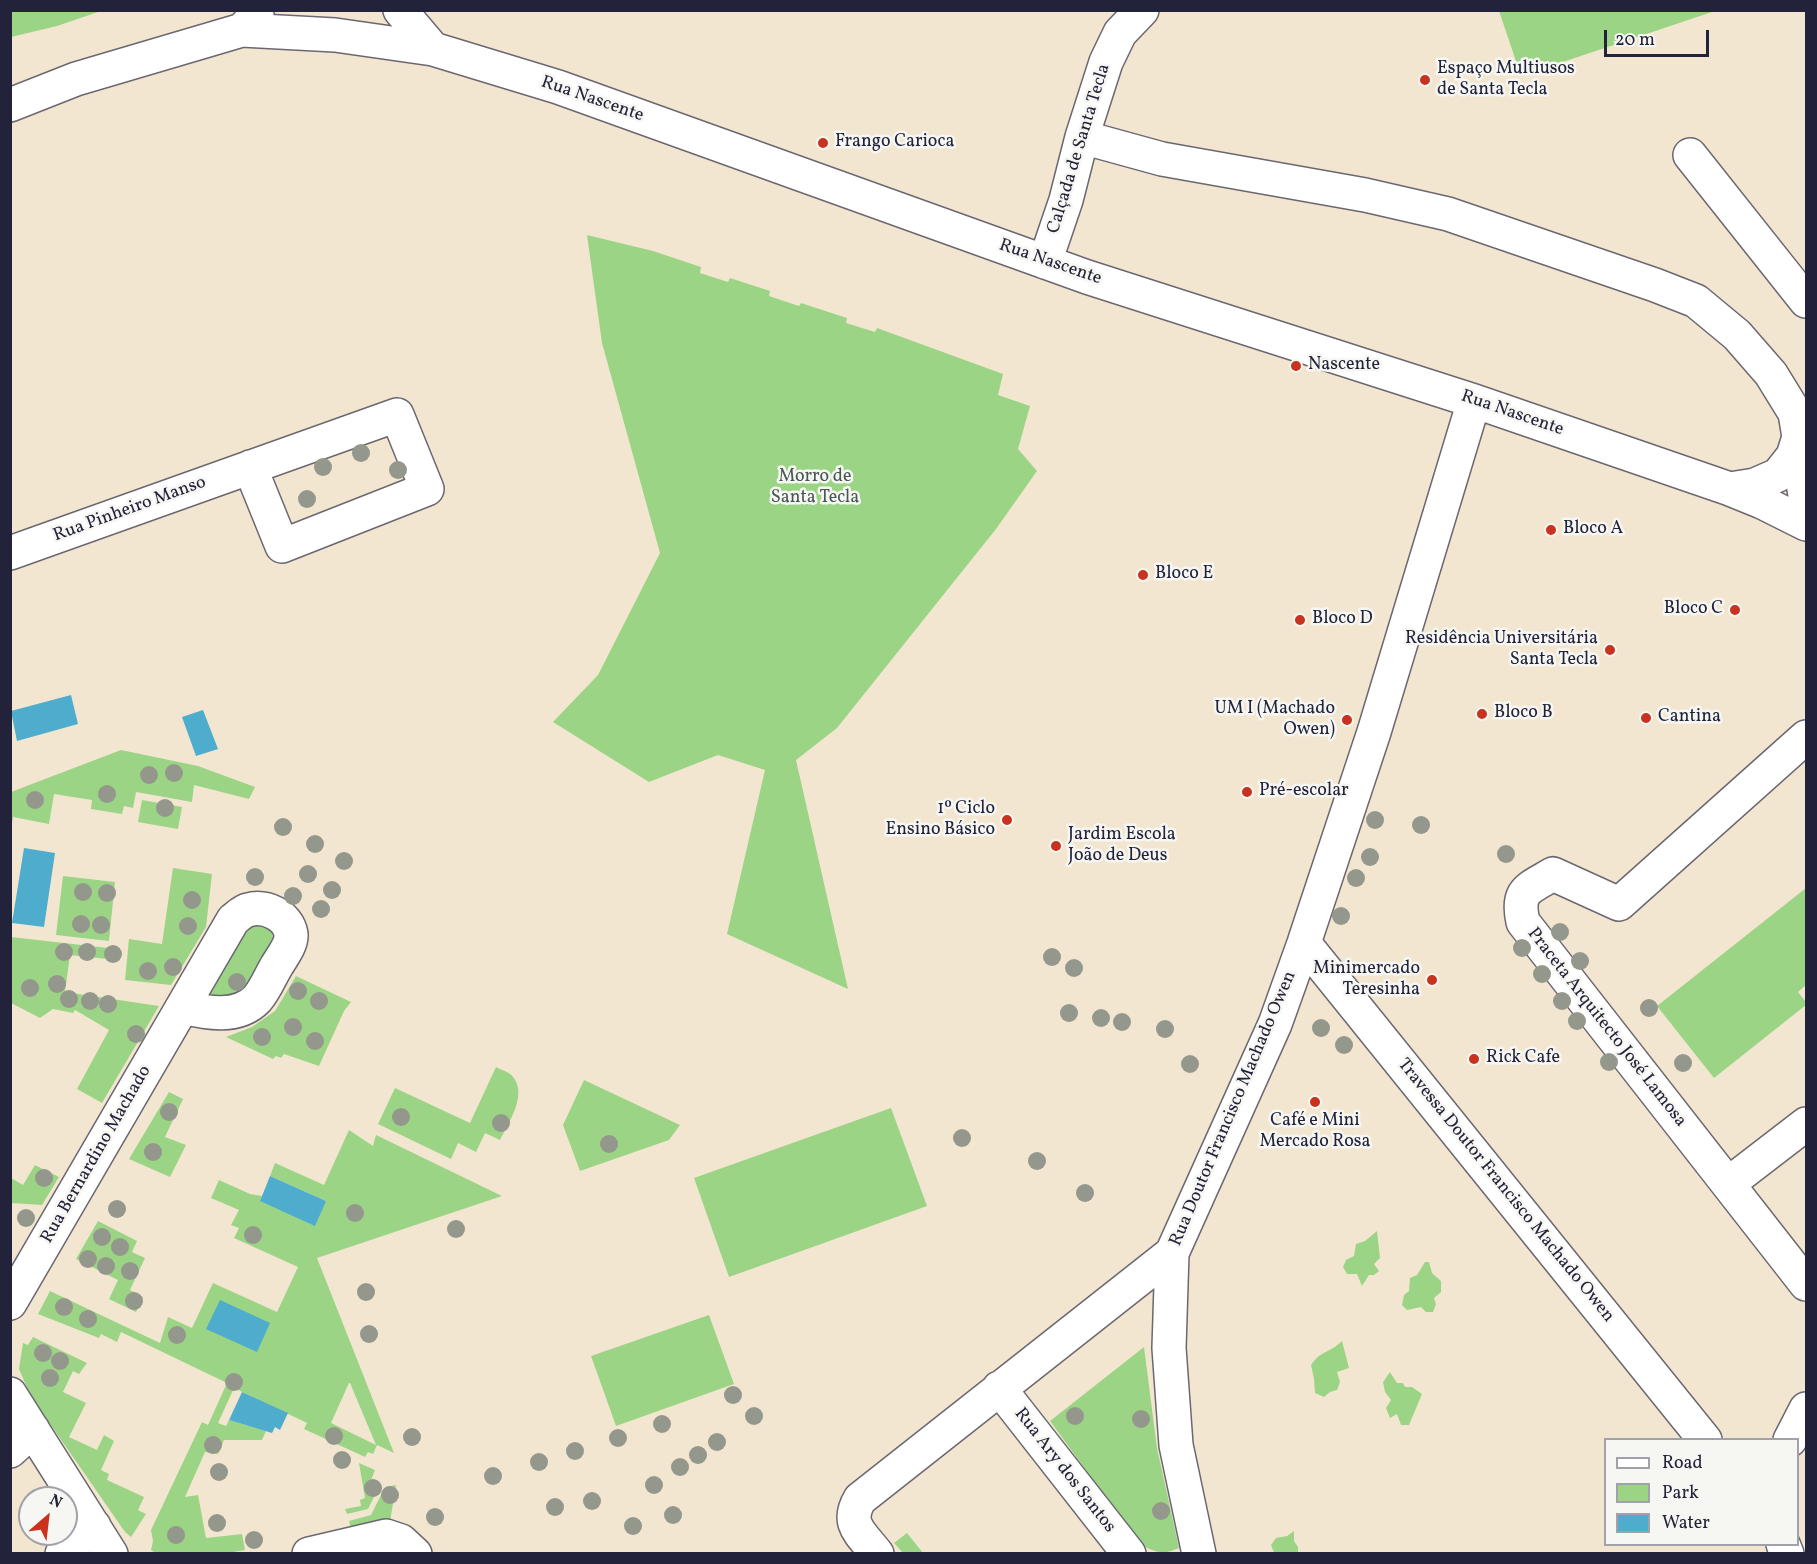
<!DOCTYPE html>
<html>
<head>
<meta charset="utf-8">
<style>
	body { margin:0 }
	#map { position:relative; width:1817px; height:1564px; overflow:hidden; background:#f3e6d1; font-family:Vollkorn,serif }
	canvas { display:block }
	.frame { position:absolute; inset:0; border:12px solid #22223b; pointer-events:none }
	.legend { position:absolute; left:1604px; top:1438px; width:195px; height:108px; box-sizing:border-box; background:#f6f6f2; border:2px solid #a1a1a9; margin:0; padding:8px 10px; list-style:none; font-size:18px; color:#22223b }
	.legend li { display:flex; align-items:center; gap:12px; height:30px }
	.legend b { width:30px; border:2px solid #a1a1a9 }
	.north { position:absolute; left:18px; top:1486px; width:60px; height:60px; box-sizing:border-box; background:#f6f6f2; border:2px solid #a1a1a9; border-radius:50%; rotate:28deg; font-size:16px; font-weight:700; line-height:24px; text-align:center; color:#22223b }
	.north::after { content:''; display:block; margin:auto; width:21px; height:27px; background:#c8321e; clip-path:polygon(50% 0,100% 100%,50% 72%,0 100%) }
	.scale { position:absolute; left:1604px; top:30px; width:105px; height:27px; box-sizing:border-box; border:3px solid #22223b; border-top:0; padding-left:8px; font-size:18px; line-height:21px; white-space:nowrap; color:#22223b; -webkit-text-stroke:4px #f6f6f2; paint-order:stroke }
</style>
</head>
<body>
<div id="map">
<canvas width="1817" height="1564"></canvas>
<div class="frame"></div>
<ul class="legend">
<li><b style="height:8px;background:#fff"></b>Road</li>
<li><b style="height:16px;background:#9cd486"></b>Park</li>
<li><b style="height:16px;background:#4eaccd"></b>Water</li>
</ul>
<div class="north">N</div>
<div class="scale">20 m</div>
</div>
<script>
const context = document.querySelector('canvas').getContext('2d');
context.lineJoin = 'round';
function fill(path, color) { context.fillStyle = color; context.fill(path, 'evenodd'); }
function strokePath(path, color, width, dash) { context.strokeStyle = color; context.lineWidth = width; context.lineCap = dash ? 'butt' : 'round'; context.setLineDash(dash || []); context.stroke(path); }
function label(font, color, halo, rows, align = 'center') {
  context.font = font + ' Vollkorn,serif'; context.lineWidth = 5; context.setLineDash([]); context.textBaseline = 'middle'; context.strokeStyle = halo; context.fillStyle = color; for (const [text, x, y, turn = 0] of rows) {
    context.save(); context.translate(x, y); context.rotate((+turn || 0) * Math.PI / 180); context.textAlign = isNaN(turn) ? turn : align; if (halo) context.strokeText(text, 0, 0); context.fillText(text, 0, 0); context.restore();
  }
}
const green = new Path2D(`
	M 1718,10 L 1521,76 L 1499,11 L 1499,10 Z
	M 10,11 L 11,10 L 101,11 L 57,26 L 11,37 Z
	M 587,235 L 653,251 L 701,267 L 700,273 L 728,282 L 730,278 L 770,291 L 769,296 L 799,306 L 801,303 L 847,318 L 846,323 L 875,332 L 877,328 L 1003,374 L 998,395 L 1030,406 L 1018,449 L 1037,471 L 996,529 L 837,728 L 796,760 L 848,989 L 727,934 L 765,770 L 718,755 L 649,782 L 553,722 L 598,675 L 660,553 L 602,343 Z
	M 121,750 L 198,766 L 255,787 L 249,799 L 194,785 L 192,802 L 136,792 L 133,808 L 124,806 L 122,814 L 91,809 L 92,800 L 54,794 L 49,824 L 13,817 L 11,830 L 11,792 Z
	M 142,800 L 182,807 L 178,829 L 138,822 Z
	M 173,868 L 212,874 L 206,927 L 171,985 L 125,980 L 129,939 L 162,944 Z
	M 63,876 L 115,882 L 109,941 L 56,935 Z
	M 1806,888 L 1806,985 L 1798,992 L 1806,1002 L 1806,1005 L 1714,1078 L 1657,1006 Z
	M 282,918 L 257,998 L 183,1007 L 233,920 Z
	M 11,937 L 117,949 L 116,960 L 70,955 L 65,992 L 159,1006 L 102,1103 L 77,1089 L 109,1030 L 75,1010 L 73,1013 L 53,1009 L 40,1018 L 11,1003 Z
	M 296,976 L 351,1002 L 344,1011 L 319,1066 L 284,1054 L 281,1058 L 276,1056 L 273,1059 L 226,1037 L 252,1027 L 275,1011 Z
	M 496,1067 C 501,1070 510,1072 513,1077 C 528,1094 508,1124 500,1140 L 485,1133 L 476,1152 L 458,1143 L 451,1159 L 378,1124 L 395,1088 L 470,1123 Z
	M 584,1080 L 680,1125 L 669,1140 L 580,1171 L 563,1125 Z
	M 169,1092 L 183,1099 L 165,1137 L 186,1145 L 170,1177 L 129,1159 Z
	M 891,1108 L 927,1206 L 729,1277 L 694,1178 Z
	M 349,1130 L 373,1146 L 376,1135 L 502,1196 L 317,1258 L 394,1453 L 377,1445 L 373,1454 L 368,1452 L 365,1457 L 304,1429 L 307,1423 L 234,1388 L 218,1423 L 226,1426 L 229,1420 L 266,1431 L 262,1440 L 224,1440 L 218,1454 L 205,1452 L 185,1497 L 198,1495 L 206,1538 L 242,1534 L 245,1550 L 222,1554 L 156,1554 L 151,1550 L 153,1541 L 151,1530 L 202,1422 L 208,1425 L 227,1383 L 121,1332 L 117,1342 L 101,1334 L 99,1338 L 38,1314 L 50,1291 L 160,1343 L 168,1317 L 192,1328 L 213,1283 L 277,1312 L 298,1267 L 234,1238 L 239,1228 L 231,1225 L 239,1210 L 211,1198 L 219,1180 L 250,1194 L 262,1196 L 260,1201 L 326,1201 L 270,1176 L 275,1163 L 324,1185 ZM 349,1383 L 350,1383 L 376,1445 L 331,1423 Z
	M 35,1165 L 59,1177 L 42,1205 L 11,1203 L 11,1178 L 23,1185 Z
	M 98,1221 L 137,1241 L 132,1252 L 145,1258 L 130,1290 L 143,1297 L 136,1312 L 109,1299 L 118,1280 L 76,1259 Z
	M 1377,1231 L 1380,1258 L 1374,1264 L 1379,1271 L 1374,1275 L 1369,1275 L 1362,1286 L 1357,1274 L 1347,1274 L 1343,1267 L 1346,1260 L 1354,1256 L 1356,1244 L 1365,1241 Z
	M 1425,1262 L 1429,1262 L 1432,1273 L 1441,1281 L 1441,1292 L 1434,1298 L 1436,1304 L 1433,1312 L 1426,1312 L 1421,1307 L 1407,1310 L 1402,1305 L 1404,1295 L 1409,1291 L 1410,1278 L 1417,1275 Z
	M 709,1315 L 734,1384 L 616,1426 L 591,1356 Z
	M 33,1337 L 87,1363 L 79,1374 L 73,1371 L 63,1392 L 86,1403 L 69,1437 L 97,1450 L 104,1435 L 114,1441 L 101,1470 L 109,1474 L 107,1480 L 144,1497 L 138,1510 L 146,1514 L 131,1537 L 125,1532 L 30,1395 L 19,1369 L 23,1343 L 28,1345 Z
	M 1342,1341 L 1349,1368 L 1337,1372 L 1340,1382 L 1337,1390 L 1330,1392 L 1324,1397 L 1315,1393 L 1314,1379 L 1311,1365 C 1321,1350 1330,1353 1342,1341 Z
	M 1144,1347 L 1157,1448 L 1179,1548 C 1163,1555 1156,1553 1140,1544 L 1050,1421 Z
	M 1390,1372 L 1397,1383 L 1403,1383 L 1405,1387 L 1412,1387 L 1422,1394 L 1409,1425 L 1401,1425 L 1397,1414 L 1390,1418 L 1386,1408 L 1391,1400 L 1385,1392 L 1383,1382 Z
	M 359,1463 L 375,1470 L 371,1480 L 380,1485 L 368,1509 L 347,1514 L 345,1509 L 361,1506 L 360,1500 L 365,1498 Z
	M 396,1485 L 390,1522 L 351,1529 L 349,1521 L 371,1515 L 385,1487 Z
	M 1294,1531 L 1294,1541 L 1298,1547 L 1298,1553 L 1274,1553 L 1271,1545 L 1276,1538 L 1287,1536 Z
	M 907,1533 L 923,1553 L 903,1553 L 894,1543 Z`);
const water = new Path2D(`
	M 71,695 L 78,724 L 17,741 L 11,711 Z
	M 203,710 L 218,749 L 196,756 L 182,717 Z
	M 24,848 L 55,853 L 44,927 L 12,923 Z
	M 270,1176 L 326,1201 L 315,1226 L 260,1201 Z
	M 220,1300 L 270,1323 L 257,1352 L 206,1329 Z
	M 242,1392 L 288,1413 L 280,1430 L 275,1427 L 272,1433 L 229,1420 Z`);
const minor = new Path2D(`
	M 400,10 L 433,49
	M 242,30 L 335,35 L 433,49 L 558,87 L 1087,277 L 1474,401 L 1730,489 L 1755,485 L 1778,475 L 1793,456 L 1799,437 L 1795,413 L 1771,374 L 1737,335 L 1696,301 L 1655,285 L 1448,214 L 1365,195 L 1162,159 L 1082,137
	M 10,105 L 76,79 L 242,30 L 257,14
	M 1690,155 L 1806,301
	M 1045,262 L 1066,200 L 1082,137 L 1106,62 L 1120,33 L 1142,10
	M 1793,456 L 1802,477 L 1806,501
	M 1730,489 L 1762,502 L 1806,524
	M 10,553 L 397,415 L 427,489 L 282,546 L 250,467
	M 1806,737 L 1619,904 L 1553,874 C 1528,889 1516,890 1523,922 L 1806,1284
	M 1304,943 L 1705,1440
	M 1728,1184 L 1806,1124
	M 10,1303 L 233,920 C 238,916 243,911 248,910 C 265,905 288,915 291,934 C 292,945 281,958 276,967 C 270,977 265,990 257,999 C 238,1019 207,1013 183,1007
	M 999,1388 L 1129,1554
	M 10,1394 L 111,1554
	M 1790,1440 L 1806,1409
	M 10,1451 L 33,1430
	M 1783,1544 L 1787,1554
	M 62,1554 L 94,1526
	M 309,1554 L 386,1536 L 401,1541 L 415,1554
	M 877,1554 C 861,1533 845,1524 860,1499 L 1172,1253
	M 1199,1554 L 1176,1445 L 1169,1348 L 1172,1253 L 1275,1024 L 1304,943 L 1374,732 L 1474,401`);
const trees = [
	[361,453],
	[323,467],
	[398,470],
	[307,499],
	[174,773],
	[149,775],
	[107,794],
	[35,800],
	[165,808],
	[1375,820],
	[1421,825],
	[283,827],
	[315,844],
	[1506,854],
	[1370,857],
	[344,861],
	[308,874],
	[255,877],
	[1356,878],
	[332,890],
	[83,892],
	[107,893],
	[293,896],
	[192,900],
	[321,909],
	[1341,916],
	[81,924],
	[101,925],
	[188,926],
	[1560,932],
	[1522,948],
	[64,952],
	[87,952],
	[113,954],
	[1052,957],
	[1580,961],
	[173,967],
	[1074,968],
	[148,971],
	[1542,974],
	[237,982],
	[57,984],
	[30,988],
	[298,991],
	[69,999],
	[90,1001],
	[319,1001],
	[1562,1001],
	[108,1004],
	[1649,1008],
	[1069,1013],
	[1101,1018],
	[1577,1021],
	[1122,1022],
	[293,1027],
	[1321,1028],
	[1165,1029],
	[136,1034],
	[262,1037],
	[315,1041],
	[1344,1045],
	[1609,1062],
	[1683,1063],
	[1190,1064],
	[169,1112],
	[401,1117],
	[501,1123],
	[962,1138],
	[609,1144],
	[153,1152],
	[1037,1161],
	[44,1178],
	[1085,1193],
	[117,1209],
	[355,1213],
	[26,1218],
	[456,1229],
	[253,1235],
	[102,1237],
	[120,1247],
	[88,1259],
	[106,1266],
	[130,1271],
	[366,1292],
	[134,1301],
	[64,1307],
	[88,1319],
	[369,1334],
	[177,1335],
	[43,1353],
	[60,1361],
	[50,1378],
	[234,1382],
	[733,1395],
	[754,1416],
	[1075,1416],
	[1141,1419],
	[662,1424],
	[334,1436],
	[412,1437],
	[618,1438],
	[717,1442],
	[213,1445],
	[575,1451],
	[698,1455],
	[342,1460],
	[539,1462],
	[680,1467],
	[219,1472],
	[493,1476],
	[654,1485],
	[373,1488],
	[390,1495],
	[592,1501],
	[555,1507],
	[1161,1511],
	[673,1515],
	[435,1517],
	[217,1523],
	[633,1526],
	[176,1535],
	[254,1540]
];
const markers = [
	[1425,80,6,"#c8321e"],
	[823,143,6,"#c8321e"],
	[1296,366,6,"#c8321e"],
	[1551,530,6,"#c8321e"],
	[1143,575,6,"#c8321e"],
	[1735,610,6,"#c8321e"],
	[1300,620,6,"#c8321e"],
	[1610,650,6,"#c8321e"],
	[1482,714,6,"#c8321e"],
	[1646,718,6,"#c8321e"],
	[1347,720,6,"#c8321e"],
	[1247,792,6,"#c8321e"],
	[1007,820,6,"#c8321e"],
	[1056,846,6,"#c8321e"],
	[1432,980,6,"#c8321e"],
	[1474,1059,6,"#c8321e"],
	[1315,1102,6,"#c8321e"]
];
const poiNames = [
	["Espaço Multiusos",1437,70],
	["de Santa Tecla",1437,91],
	["Frango Carioca",835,143],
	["Nascente",1308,366],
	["Bloco A",1563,530],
	["Bloco E",1155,575],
	["Bloco C",1723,610,"right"],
	["Bloco D",1312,620],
	["Residência Universitária",1598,640,"right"],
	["Santa Tecla",1598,661,"right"],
	["UM I (Machado",1335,710,"right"],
	["Owen)",1335,731,"right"],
	["Bloco B",1494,714],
	["Cantina",1658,718],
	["Pré-escolar",1259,792],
	["1º Ciclo",995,810,"right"],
	["Ensino Básico",995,831,"right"],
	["Jardim Escola",1068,836],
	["João de Deus",1068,857],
	["Minimercado",1420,970,"right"],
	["Teresinha",1420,991,"right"],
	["Rick Cafe",1486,1059],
	["Café e Mini",1315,1122,"center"],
	["Mercado Rosa",1315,1143,"center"]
];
const streetNames = [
	["Rua Nascente",592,100,19],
	["Calçada de Santa Tecla",1080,149,-73],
	["Rua Nascente",1050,263,19],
	["Rua Nascente",1512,414,19],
	["Rua Pinheiro Manso",130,510,-20],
	["Praceta Arquitecto José Lamosa",1606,1028,52],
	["Rua Doutor Francisco Machado Owen",1234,1109,-67],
	["Rua Bernardino Machado",97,1155,-60],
	["Travessa Doutor Francisco Machado Owen",1505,1191,51],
	["Rua Ary dos Santos",1064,1471,52]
];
const parkNames = [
	["Morro de",815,478],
	["Santa Tecla",815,499]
];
fill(green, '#9cd486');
fill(water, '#4eaccd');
strokePath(minor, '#6b6770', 36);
strokePath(minor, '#fff', 33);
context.fillStyle = '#94978b';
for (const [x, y] of trees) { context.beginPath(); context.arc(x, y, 9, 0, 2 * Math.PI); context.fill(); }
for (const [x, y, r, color] of markers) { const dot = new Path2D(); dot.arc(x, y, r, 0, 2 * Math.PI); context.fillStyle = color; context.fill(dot); strokePath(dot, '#f6f6f2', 2); }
label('18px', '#22223b', '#f6f6f2', poiNames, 'left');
label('18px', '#22223b', '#f6f6f2', streetNames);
label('18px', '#475752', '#f6f6f2', parkNames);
</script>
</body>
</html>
